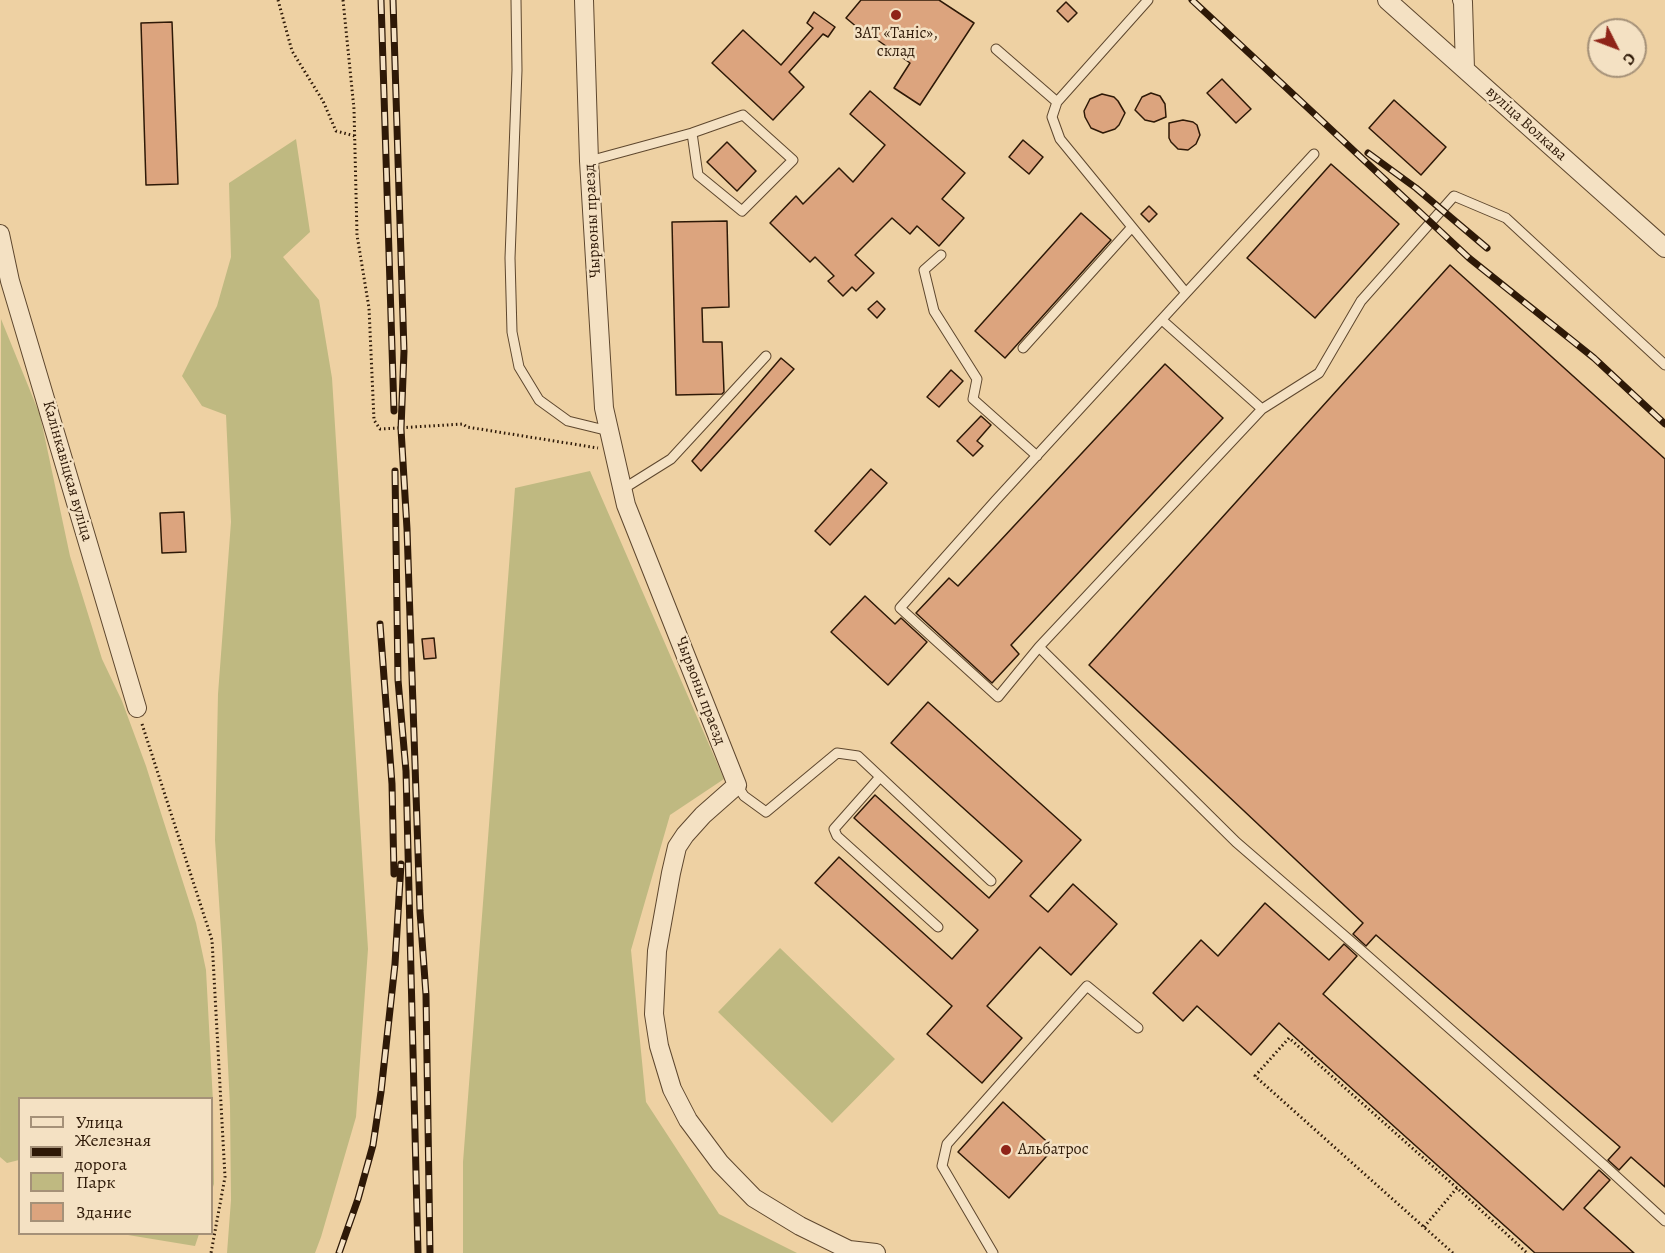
<!DOCTYPE html>
<html>
<head>
<meta charset="utf-8">
<style>
	body { margin:0 }
	#map { position:relative; width:1665px; height:1253px; overflow:hidden; background:#eed1a3; font-family:Alegreya,serif }
	canvas { display:block }
	.legend { position:absolute; left:18px; top:1097px; width:195px; height:138px; box-sizing:border-box; background:#f4e1c3; border:2px solid #a59178; margin:0; padding:8px 10px; list-style:none; font-size:18px; color:#2e1907 }
	.legend li { display:flex; align-items:center; gap:12px; height:30px }
	.legend b { width:30px; border:2px solid #a59178 }
	.north { position:absolute; left:1587px; top:18px; width:60px; height:60px; box-sizing:border-box; background:#f4e1c3; border:2px solid #a59178; border-radius:50%; rotate:132deg; font-size:16px; font-weight:700; line-height:24px; text-align:center; color:#2e1907 }
	.north::after { content:''; display:block; margin:auto; width:21px; height:27px; background:#8f2418; clip-path:polygon(50% 0,100% 100%,50% 72%,0 100%) }
</style>
</head>
<body>
<div id="map">
<canvas width="1665" height="1253"></canvas>
<ul class="legend">
<li><b style="height:8px;background:#f4e1c3"></b>Улица</li>
<li><b style="height:8px;background:#2e1907"></b>Железная дорога</li>
<li><b style="height:16px;background:#bfb981"></b>Парк</li>
<li><b style="height:16px;background:#dca47e"></b>Здание</li>
</ul>
<div class="north">С</div>
</div>
<script>
const context = document.querySelector('canvas').getContext('2d');
context.lineJoin = 'round';
function fill(path, color) { context.fillStyle = color; context.fill(path, 'evenodd'); }
function strokePath(path, color, width, dash) { context.strokeStyle = color; context.lineWidth = width; context.lineCap = dash ? 'butt' : 'round'; context.setLineDash(dash || []); context.stroke(path); }
function label(font, color, halo, rows, align = 'center') {
  context.font = font + ' Alegreya,serif'; context.lineWidth = 5; context.setLineDash([]); context.textBaseline = 'middle'; context.strokeStyle = halo; context.fillStyle = color; for (const [text, x, y, turn = 0] of rows) {
    context.save(); context.translate(x, y); context.rotate((+turn || 0) * Math.PI / 180); context.textAlign = isNaN(turn) ? turn : align; if (halo) context.strokeText(text, 0, 0); context.fillText(text, 0, 0); context.restore();
  }
}
const green = new Path2D(`
	M 296,139 L 310,232 L 283,257 L 319,300 L 332,378 L 368,949 L 356,1117 L 321,1237 L 315,1253 L 227,1253 L 231,1200 L 230,1106 L 222,947 L 215,840 L 218,694 L 231,522 L 226,415 L 202,406 L 182,376 L 217,306 L 231,257 L 229,183 Z
	M 1,319 L 40,415 L 70,556 L 102,659 L 122,701 L 146,766 L 196,923 L 206,970 L 213,1102 L 214,1184 L 212,1190 L 212,1098 L 20,1098 L 19,1160 L 7,1163 L 0,1157 Z
	M 590,471 L 724,779 L 670,815 L 631,950 L 646,1102 L 719,1214 L 797,1253 L 463,1253 L 463,1162 L 515,488 Z
	M 780,948 L 895,1059 L 832,1123 L 718,1012 Z
	M 127,1234 L 199,1234 L 195,1246 L 128,1235 Z`);
const building = new Path2D(`
	M 861,0 L 939,0 L 974,23 L 920,105 L 894,88 L 910,63 L 859,27 L 858,28 L 846,18 Z
	M 1066,2 L 1077,13 L 1068,22 L 1057,11 Z
	M 814,12 L 835,27 L 828,37 L 823,34 L 789,72 L 804,87 L 773,120 L 712,63 L 743,30 L 781,65 L 813,28 L 807,23 Z
	M 172,22 L 178,184 L 146,185 L 141,23 Z
	M 1222,79 L 1251,109 L 1236,123 L 1207,93 Z
	M 870,91 L 965,173 L 942,199 L 964,218 L 939,246 L 917,226 L 910,234 L 892,218 L 855,255 L 874,273 L 856,291 L 852,287 L 843,296 L 828,281 L 834,276 L 815,257 L 810,262 L 770,223 L 796,196 L 803,204 L 839,168 L 853,182 L 885,145 L 850,114 Z
	M 1151,93 L 1160,96 L 1165,104 L 1166,117 L 1154,122 L 1145,120 L 1135,110 L 1142,97 Z
	M 1102,94 L 1114,97 L 1118,101 L 1125,113 L 1119,125 L 1115,129 L 1103,133 L 1091,128 L 1085,117 L 1084,111 L 1090,99 Z
	M 1394,100 L 1446,147 L 1421,175 L 1369,128 Z
	M 1183,120 L 1193,122 L 1197,125 L 1200,135 L 1196,144 L 1188,150 L 1178,149 L 1171,142 L 1169,138 L 1169,123 Z
	M 1023,140 L 1043,157 L 1029,174 L 1009,157 Z
	M 727,142 L 756,171 L 737,191 L 707,162 Z
	M 1331,164 L 1399,224 L 1315,318 L 1247,258 Z
	M 1149,206 L 1157,214 L 1149,222 L 1141,214 Z
	M 1081,213 L 1111,240 L 1005,358 L 975,331 Z
	M 727,221 L 729,307 L 702,308 L 703,342 L 722,342 L 724,392 L 722,394 L 676,395 L 672,222 Z
	M 1450,265 L 1665,459 L 1665,1187 L 1631,1157 L 1619,1170 L 1608,1160 L 1620,1147 L 1376,935 L 1366,946 L 1353,934 L 1363,923 L 1089,665 Z
	M 877,301 L 885,309 L 877,318 L 868,309 Z
	M 781,358 L 794,369 L 701,471 L 692,461 Z
	M 1165,364 L 1223,418 L 1011,645 L 1019,654 L 992,683 L 916,613 L 949,578 L 958,586 Z
	M 951,370 L 963,381 L 939,407 L 927,397 Z
	M 981,416 L 991,425 L 977,441 L 983,446 L 973,456 L 957,441 Z
	M 871,469 L 887,483 L 830,545 L 815,531 Z
	M 184,512 L 186,552 L 162,553 L 160,513 Z
	M 865,596 L 895,624 L 901,618 L 927,642 L 888,685 L 831,632 Z
	M 434,638 L 436,658 L 424,659 L 422,639 Z
	M 928,702 L 1081,840 L 1030,896 L 1048,912 L 1073,884 L 1117,924 L 1071,975 L 1040,947 L 987,1006 L 1022,1038 L 982,1083 L 927,1034 L 952,1006 L 815,883 L 839,857 L 952,959 L 978,930 L 854,818 L 875,795 L 989,898 L 1022,861 L 891,743 Z
	M 1265,903 L 1329,960 L 1344,944 L 1357,956 L 1323,994 L 1563,1210 L 1599,1170 L 1610,1180 L 1584,1208 L 1634,1253 L 1535,1253 L 1279,1023 L 1251,1055 L 1197,1006 L 1183,1021 L 1153,993 L 1201,940 L 1218,956 Z
	M 1003,1102 L 1054,1148 L 1009,1198 L 958,1152 Z`);
const path = new Path2D(`
	M 278,0 L 292,51 L 323,101 L 336,131 L 355,136
	M 343,0 L 354,109 L 357,235 L 369,308 L 374,420 L 380,429 L 463,424 L 467,427 L 598,448
	M 142,724 L 212,940 L 225,1177 L 211,1253
	M 1424,1227 L 1457,1188
	M 1453,1253 L 1255,1076 L 1289,1038 L 1457,1188 L 1527,1253`);
const lane = new Path2D(`
	M 516,0 L 517,70 L 510,258 L 512,332 L 519,367 L 539,400 L 568,421 L 609,431
	M 1148,0 L 1057,102 L 1052,117 L 1060,139 L 1186,293 L 996,500 L 900,608 L 998,697 L 1039,647 L 1236,842 L 1362,951 L 1604,1165 L 1665,1221
	M 996,49 L 1057,102
	M 589,161 L 692,133 L 743,115 L 793,160 L 742,211 L 698,175 L 692,133
	M 941,255 L 924,270 L 934,311 L 977,379 L 973,399 L 1037,456
	M 1186,293 L 1314,154
	M 1023,348 L 1132,227
	M 1262,409 L 1319,373 L 1361,301 L 1454,196 L 1506,218 L 1665,365
	M 623,489 L 671,459 L 766,356
	M 1039,647 L 1262,409 L 1162,320
	M 880,777 L 834,829 L 837,836 L 938,927
	M 737,785 L 744,796 L 766,812 L 837,753 L 858,756 L 991,881
	M 993,1253 L 942,1166 L 947,1144 L 1087,986 L 1138,1028`);
const street = new Path2D(`
	M 584,0 L 589,161 L 604,408 L 626,505 L 737,785 L 703,815 L 685,835 L 677,847 L 671,873 L 657,951 L 654,1014 L 659,1046 L 672,1089 L 688,1120 L 720,1163 L 754,1198 L 800,1226 L 849,1250 L 876,1253
	M 1387,0 L 1665,248
	M 1462,0 L 1463,2 L 1465,69
	M 0,234 L 10,281 L 137,708`);
const rail = new Path2D(`
	M 381,0 L 394,411
	M 393,0 L 404,351 L 401,429 L 407,529 L 420,911 L 426,995 L 430,1253
	M 1192,0 L 1469,258 L 1594,358 L 1665,424
	M 1368,153 L 1416,188 L 1487,248
	M 395,471 L 398,680 L 406,771 L 418,1253
	M 380,624 L 392,784 L 394,874
	M 339,1253 L 358,1199 L 373,1145 L 381,1092 L 395,964 L 401,864`);
const markers = [
	[896,15,6,"#8f2418"],
	[1006,1150,6,"#8f2418"]
];
const poiNames = [
	["ЗАТ «Таніс»,",896,34],
	["склад",896,52],
	["Альбатрос",1018,1150,"left"]
];
const streetNames = [
	["вуліца Волкава",1526,124,42],
	["Чырвоны праезд",593,221,-93],
	["Калінкавіцкая вуліца",67,471,74],
	["Чырвоны праезд",700,691,69]
];
fill(green, '#bfb981');
fill(building, '#dca47e');
strokePath(building, '#2e1907', 1.5);
strokePath(lane, '#5e472e', 11);
strokePath(street, '#5e472e', 20);
strokePath(path, '#2e1907', 3, [1.5, 3]);
strokePath(lane, '#f4e1c3', 9);
strokePath(street, '#f4e1c3', 18);
strokePath(rail, '#2e1907', 7);
strokePath(rail, '#f4e1c3', 4.5, [14]);
for (const [x, y, r, color] of markers) { const dot = new Path2D(); dot.arc(x, y, r, 0, 2 * Math.PI); context.fillStyle = color; context.fill(dot); strokePath(dot, '#f4e1c3', 2); }
label('16px', '#2e1907', '#f4e1c3', poiNames);
label('16px', '#2e1907', '#f4e1c3', streetNames);
</script>
</body>
</html>
